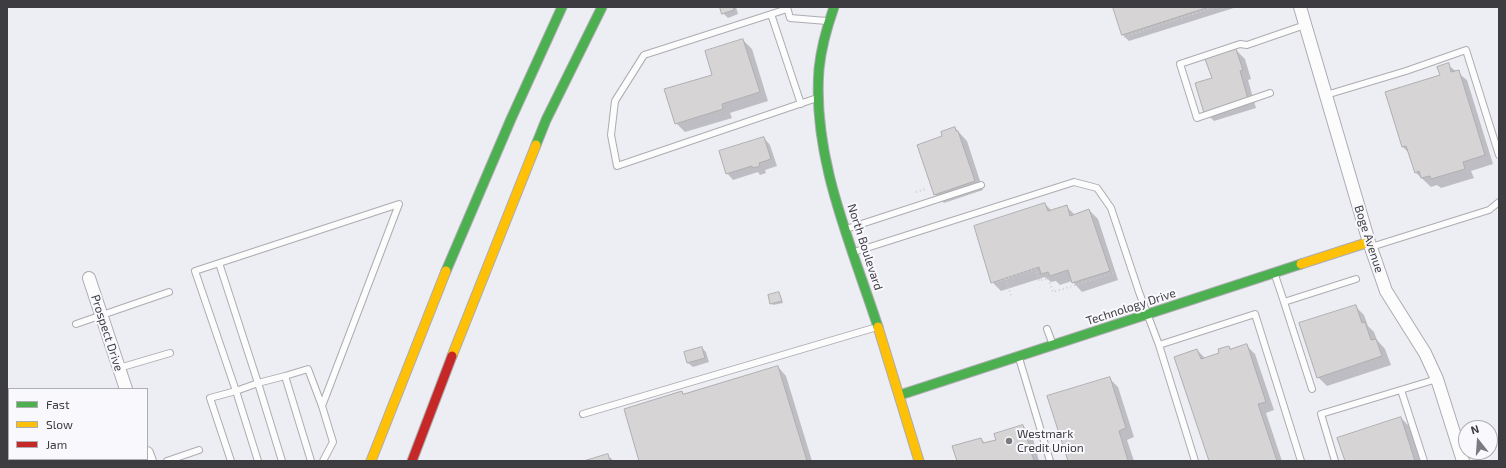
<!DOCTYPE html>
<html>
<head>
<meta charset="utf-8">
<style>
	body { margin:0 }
	#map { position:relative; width:1506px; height:468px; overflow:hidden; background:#ededf4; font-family:"Exo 2",sans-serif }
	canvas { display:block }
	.frame { position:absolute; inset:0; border:8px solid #3c3c41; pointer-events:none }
	.legend { position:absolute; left:8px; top:388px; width:140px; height:72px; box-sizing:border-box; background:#f8f8fd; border:1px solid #adadb2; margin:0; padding:5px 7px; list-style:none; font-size:12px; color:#3c3c41 }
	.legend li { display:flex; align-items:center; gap:8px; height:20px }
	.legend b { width:20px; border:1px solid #adadb2 }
	.north { position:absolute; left:1458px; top:420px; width:40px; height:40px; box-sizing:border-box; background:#f8f8fd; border:1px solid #adadb2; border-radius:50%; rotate:343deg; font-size:11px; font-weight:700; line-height:16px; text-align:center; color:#3c3c41 }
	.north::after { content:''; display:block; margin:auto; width:14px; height:18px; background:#7a7a80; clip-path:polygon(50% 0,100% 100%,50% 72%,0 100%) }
</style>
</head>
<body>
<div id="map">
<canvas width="1506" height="468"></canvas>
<div class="frame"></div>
<ul class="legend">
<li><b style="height:5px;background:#4caf50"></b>Fast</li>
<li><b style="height:5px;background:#ffc107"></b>Slow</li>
<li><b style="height:5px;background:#c62828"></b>Jam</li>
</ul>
<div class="north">N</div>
</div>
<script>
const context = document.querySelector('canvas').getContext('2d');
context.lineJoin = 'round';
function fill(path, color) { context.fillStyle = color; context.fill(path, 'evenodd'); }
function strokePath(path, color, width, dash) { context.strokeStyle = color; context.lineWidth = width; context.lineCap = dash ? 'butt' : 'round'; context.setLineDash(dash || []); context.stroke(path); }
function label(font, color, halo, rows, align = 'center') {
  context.font = font + ' "Exo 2",sans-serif'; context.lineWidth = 4; context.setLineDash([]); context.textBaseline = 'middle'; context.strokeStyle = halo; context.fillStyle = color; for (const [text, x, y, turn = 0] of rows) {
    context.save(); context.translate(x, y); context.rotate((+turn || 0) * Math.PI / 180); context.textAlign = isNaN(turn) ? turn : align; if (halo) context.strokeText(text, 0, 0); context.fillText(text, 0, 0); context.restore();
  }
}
const shadow = new Path2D(`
	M 721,7 L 736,7 L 738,14 L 728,18 L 723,13 Z
	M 1114,7 L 1237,7 L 1129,41 L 1122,34 Z
	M 743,40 L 752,49 L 768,101 L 730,113 L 732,118 L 685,132 L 676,123 Z
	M 1236,50 L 1245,59 L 1251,79 L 1248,80 L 1256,108 L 1214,121 L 1205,112 L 1213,79 Z
	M 1448,65 L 1467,80 L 1493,164 L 1471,171 L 1474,178 L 1441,188 L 1437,185 L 1431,187 L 1415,172 L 1410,154 L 1403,147 L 1386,93 L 1441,76 Z
	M 955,128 L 967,141 L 983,190 L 944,203 L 935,194 Z
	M 764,138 L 770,145 L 777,166 L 765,170 L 766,173 L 760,175 L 758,172 L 733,180 L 727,173 Z
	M 1045,204 L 1052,211 L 1066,206 L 1075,215 L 1089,210 L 1098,219 L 1118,280 L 1082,292 L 1072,281 L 1060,285 L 1056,281 L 1051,282 L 1045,277 L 1001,291 L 992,282 Z
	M 779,293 L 783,303 L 773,305 L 771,303 Z
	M 1355,306 L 1364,315 L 1368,326 L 1374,332 L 1377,340 L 1385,349 L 1391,365 L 1327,386 L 1318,377 Z
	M 1246,345 L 1255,354 L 1274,410 L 1266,413 L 1282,461 L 1210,461 L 1197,350 L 1206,359 L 1221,354 L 1229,347 L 1232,350 Z
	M 702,348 L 706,352 L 709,362 L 693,367 L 688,363 L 685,352 Z
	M 778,367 L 786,376 L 812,461 L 640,461 L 681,392 L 684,395 Z
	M 1109,378 L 1118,387 L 1134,437 L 1127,440 L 1134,461 L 1069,461 Z
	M 1401,418 L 1410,427 L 1421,461 L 1346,461 Z
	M 1023,426 L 1032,435 L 1039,461 L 958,461 L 981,439 L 986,444 L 997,440 Z
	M 607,455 L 614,461 L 586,461 Z`);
const building = new Path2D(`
	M 720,7 L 733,7 L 734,10 L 722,14 Z
	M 1113,7 L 1209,7 L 1122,35 Z
	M 743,39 L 760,92 L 722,104 L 723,109 L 675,124 L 664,89 L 712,75 L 705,51 Z
	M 1236,49 L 1243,70 L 1240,71 L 1248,99 L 1204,113 L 1195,83 L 1212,78 L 1205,59 Z
	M 1449,63 L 1451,72 L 1459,70 L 1485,155 L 1463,162 L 1465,169 L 1431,179 L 1430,176 L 1421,178 L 1419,171 L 1415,173 L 1406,146 L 1402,147 L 1385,92 L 1440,75 L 1437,67 Z
	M 955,127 L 956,131 L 958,131 L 975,181 L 934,195 L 917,145 L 942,136 L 941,132 Z
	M 764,137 L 771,159 L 759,163 L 760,166 L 753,168 L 752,166 L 726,174 L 719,151 Z
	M 1045,203 L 1048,211 L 1067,205 L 1070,216 L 1089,209 L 1110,271 L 1072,283 L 1068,270 L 1050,276 L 1048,272 L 1041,274 L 1039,267 L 991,283 L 974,226 Z
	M 779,292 L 782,301 L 770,304 L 768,295 Z
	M 1356,305 L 1362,323 L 1365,322 L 1371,340 L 1376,339 L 1382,356 L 1317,378 L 1299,323 Z
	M 1247,344 L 1266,402 L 1258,404 L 1277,461 L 1209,461 L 1174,357 L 1197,349 L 1201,359 L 1219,353 L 1218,349 L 1229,346 L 1230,349 Z
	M 702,347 L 705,358 L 687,363 L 684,352 Z
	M 778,366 L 807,461 L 639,461 L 624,409 L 682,391 L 683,394 Z
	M 1110,377 L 1126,428 L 1119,431 L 1128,461 L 1068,461 L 1047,396 Z
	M 1401,417 L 1415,461 L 1345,461 L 1337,438 Z
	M 1023,425 L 1034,461 L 957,461 L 952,446 L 981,438 L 983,443 L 996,440 L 994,434 Z
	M 608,454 L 610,461 L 584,461 Z`);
const path = new Path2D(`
	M 1124,37 L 1214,7
	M 916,192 L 926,189
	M 1006,279 L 1011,296
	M 993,283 L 1036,269 L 1039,281 L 1048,278 L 1053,292 L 1114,273`);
const lane = new Path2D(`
	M 787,7 L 790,18 L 827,21
	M 787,9 L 644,55 L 615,101 L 611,135 L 617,166 L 817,98
	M 771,14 L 801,104
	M 1270,93 L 1197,118 L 1180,64 L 1240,44 L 1247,45 L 1305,25
	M 1326,95 L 1406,71 L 1466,50 L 1499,155
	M 846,229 L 981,185
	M 1371,247 L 1489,210 L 1499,202
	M 854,252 L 1074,182 L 1097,188 L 1111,208 L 1139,292 L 1159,345
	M 219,263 L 258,383 L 285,376 L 311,461
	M 1275,275 L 1284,302
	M 76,324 L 169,292
	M 1047,329 L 1053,345
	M 1019,358 L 1050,461
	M 119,368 L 170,353
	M 285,376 L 308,369 L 322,406
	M 1312,389 L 1284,302 L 1356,279
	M 1401,390 L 1424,461
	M 583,414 L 877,327
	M 7,435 L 9,434
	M 167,461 L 199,450
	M 231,461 L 210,398 L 236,391 L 195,271 L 399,204 L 322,406 L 333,442 L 323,461
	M 258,461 L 236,391 L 258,383 L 282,461
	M 1195,461 L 1159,345 L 1255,314 L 1301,461
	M 1335,461 L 1321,414 L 1437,379`);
const street = new Path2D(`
	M 1300,7 L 1369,242 L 1386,291 L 1425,353 L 1437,379 L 1463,461
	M 89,278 L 126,389
	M 147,453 L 150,461`);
const fast = new Path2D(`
	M 834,7 C 827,27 821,48 819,69 C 812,158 851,244 878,327
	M 536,145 L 546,120 L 602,7
	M 446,271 L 511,119 L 562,7
	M 900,395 L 1301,264`);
const slow = new Path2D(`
	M 1301,264 L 1369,242
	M 878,327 L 919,461
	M 452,356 L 536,145
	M 371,461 L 446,271`);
const jam = new Path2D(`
	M 412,461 L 452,356`);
const markers = [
	[1009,441,4,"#7a7a80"]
];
const streetNames = [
	["Boge Avenue",1369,239,72],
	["North Boulevard",865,247,72],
	["Technology Drive",1131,307,-18],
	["Prospect Drive",107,333,72]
];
const poiNames = [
	["Westmark",1017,434],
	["Credit Union",1017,448]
];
fill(shadow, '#0003');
fill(building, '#d6d4d5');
strokePath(building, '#afaeaf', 1);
strokePath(lane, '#acacb1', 8);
strokePath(street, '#acacb1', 14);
strokePath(fast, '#acacb1', 11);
strokePath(slow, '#acacb1', 11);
strokePath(jam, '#acacb1', 11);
strokePath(path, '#cccccf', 2, [1, 3]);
strokePath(lane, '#fcfcfd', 6);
strokePath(street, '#fcfcfd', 12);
strokePath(fast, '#4caf50', 9);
strokePath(slow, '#ffc107', 9);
strokePath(jam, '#c62828', 9);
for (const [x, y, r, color] of markers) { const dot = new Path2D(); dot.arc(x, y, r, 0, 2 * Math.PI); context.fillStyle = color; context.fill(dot); strokePath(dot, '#f8f8fd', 1.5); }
label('12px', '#3c3c41', '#f8f8fd', streetNames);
label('12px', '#3c3c41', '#f8f8fd', poiNames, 'left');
</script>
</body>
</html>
